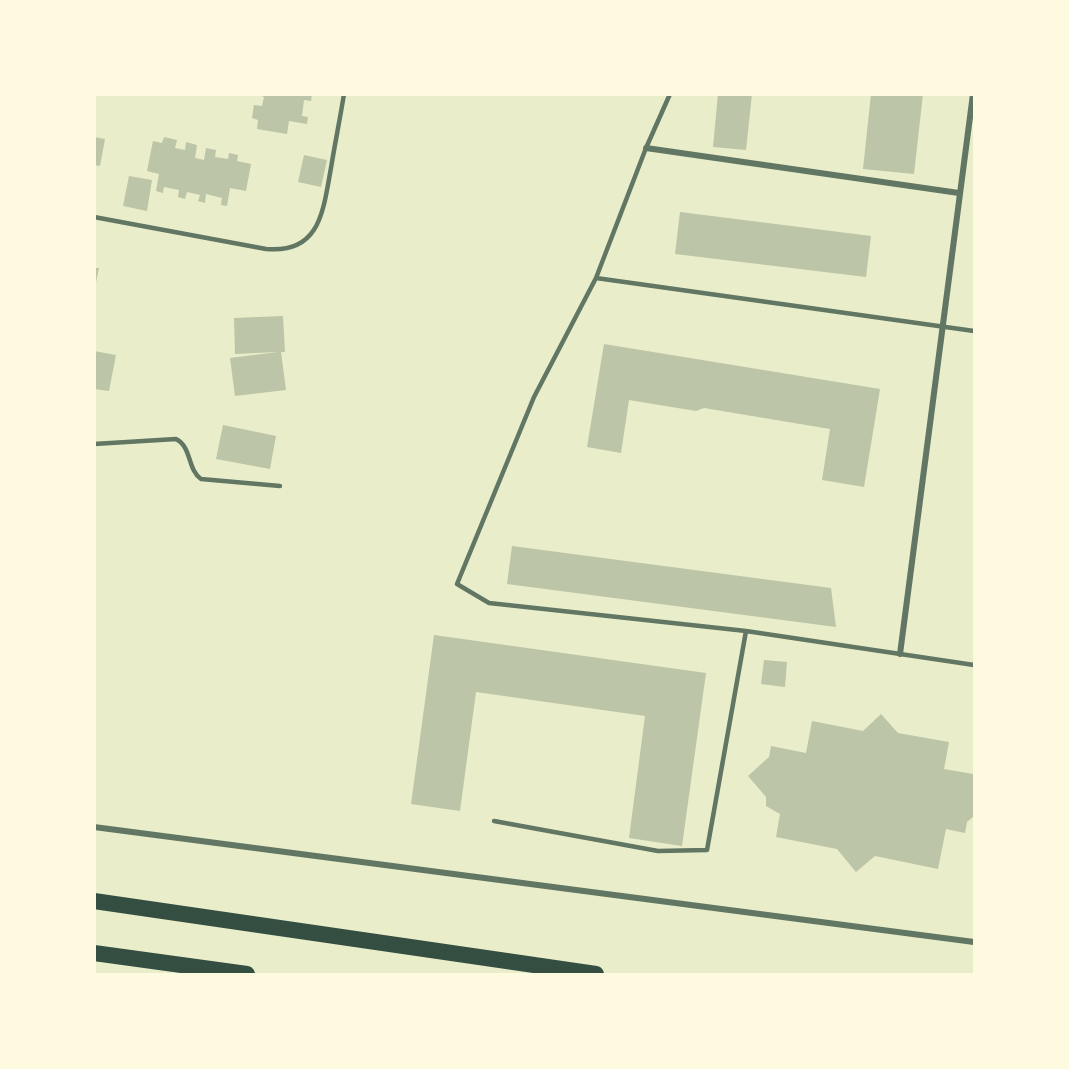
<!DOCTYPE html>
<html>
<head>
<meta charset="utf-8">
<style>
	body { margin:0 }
	#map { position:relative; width:1069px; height:1069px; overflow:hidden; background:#e9edc9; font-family:"Roboto Condensed",sans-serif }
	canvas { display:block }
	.frame { position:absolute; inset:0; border:96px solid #fefae0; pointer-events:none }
</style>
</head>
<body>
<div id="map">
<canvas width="1069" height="1069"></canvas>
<div class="frame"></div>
</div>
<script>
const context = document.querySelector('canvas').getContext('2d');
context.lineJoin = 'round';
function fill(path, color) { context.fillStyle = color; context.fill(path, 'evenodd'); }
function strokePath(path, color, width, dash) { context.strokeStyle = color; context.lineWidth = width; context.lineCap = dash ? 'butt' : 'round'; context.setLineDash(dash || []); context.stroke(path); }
const building = new Path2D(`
	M 257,94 L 312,94 L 311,101 L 304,100 L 302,116 L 308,117 L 307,124 L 289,121 L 287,134 L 257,129 L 258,120 L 252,118 L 254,105 L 262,106 L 264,97 Z
	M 718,94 L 752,94 L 746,150 L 713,147 Z
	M 871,94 L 923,94 L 914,174 L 863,169 Z
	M 94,137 L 105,139 L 100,166 L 94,165 Z
	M 164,137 L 177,140 L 175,148 L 185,150 L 186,142 L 197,145 L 195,158 L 204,160 L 206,148 L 216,150 L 215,157 L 228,159 L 229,153 L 238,155 L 237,161 L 251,164 L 246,191 L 230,188 L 227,206 L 221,205 L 222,198 L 206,194 L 205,203 L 198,201 L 200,195 L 187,192 L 185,199 L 178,197 L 179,190 L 164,187 L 163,193 L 156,191 L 159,174 L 147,171 L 153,141 L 162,143 Z
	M 304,155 L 327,160 L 321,187 L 298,182 Z
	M 129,176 L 152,180 L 147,211 L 123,206 Z
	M 680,212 L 871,236 L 866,277 L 675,254 Z
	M 94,268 L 99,268 L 96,282 L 94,282 Z
	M 283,316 L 285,352 L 281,352 L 286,390 L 235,396 L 230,358 L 278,352 L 235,354 L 234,318 Z
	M 604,344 L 880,389 L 864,487 L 822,480 L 830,429 L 704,408 L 696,411 L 629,400 L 621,453 L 587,447 Z
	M 94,351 L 116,355 L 109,391 L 94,389 Z
	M 223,425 L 276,436 L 270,469 L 216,459 Z
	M 512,546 L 831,588 L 836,627 L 507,584 Z
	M 434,635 L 706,673 L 682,846 L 629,838 L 645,716 L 476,692 L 460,811 L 411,804 Z
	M 764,660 L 787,662 L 785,687 L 761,684 Z
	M 881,714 L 898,733 L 949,742 L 944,769 L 973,774 L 974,816 L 967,822 L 965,833 L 946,829 L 938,869 L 875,856 L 856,872 L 837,849 L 776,837 L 780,814 L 766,806 L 766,797 L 748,776 L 769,757 L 771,746 L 806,753 L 812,721 L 863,731 Z`);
const service = new Path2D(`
	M 670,94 L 646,148 L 596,278 L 534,397 L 457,584 L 489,603 L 746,631 L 974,665
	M 94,217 L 266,249 C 321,254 323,210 331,168 C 335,143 340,119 344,94
	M 596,278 L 974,331
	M 94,444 L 176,439 C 192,447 187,469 201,479 L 280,486
	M 494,821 L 658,851 L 707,850 L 746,631`);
const minor = new Path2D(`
	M 646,148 L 959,193
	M 900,654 L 973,94
	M 94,827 L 974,942`);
const motorway = new Path2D(`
	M 94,901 L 596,974
	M 94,953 L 247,974`);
fill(building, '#bcc5a7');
strokePath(service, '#617663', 4.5);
strokePath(minor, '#617663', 6);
strokePath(motorway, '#344e41', 16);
</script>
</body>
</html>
